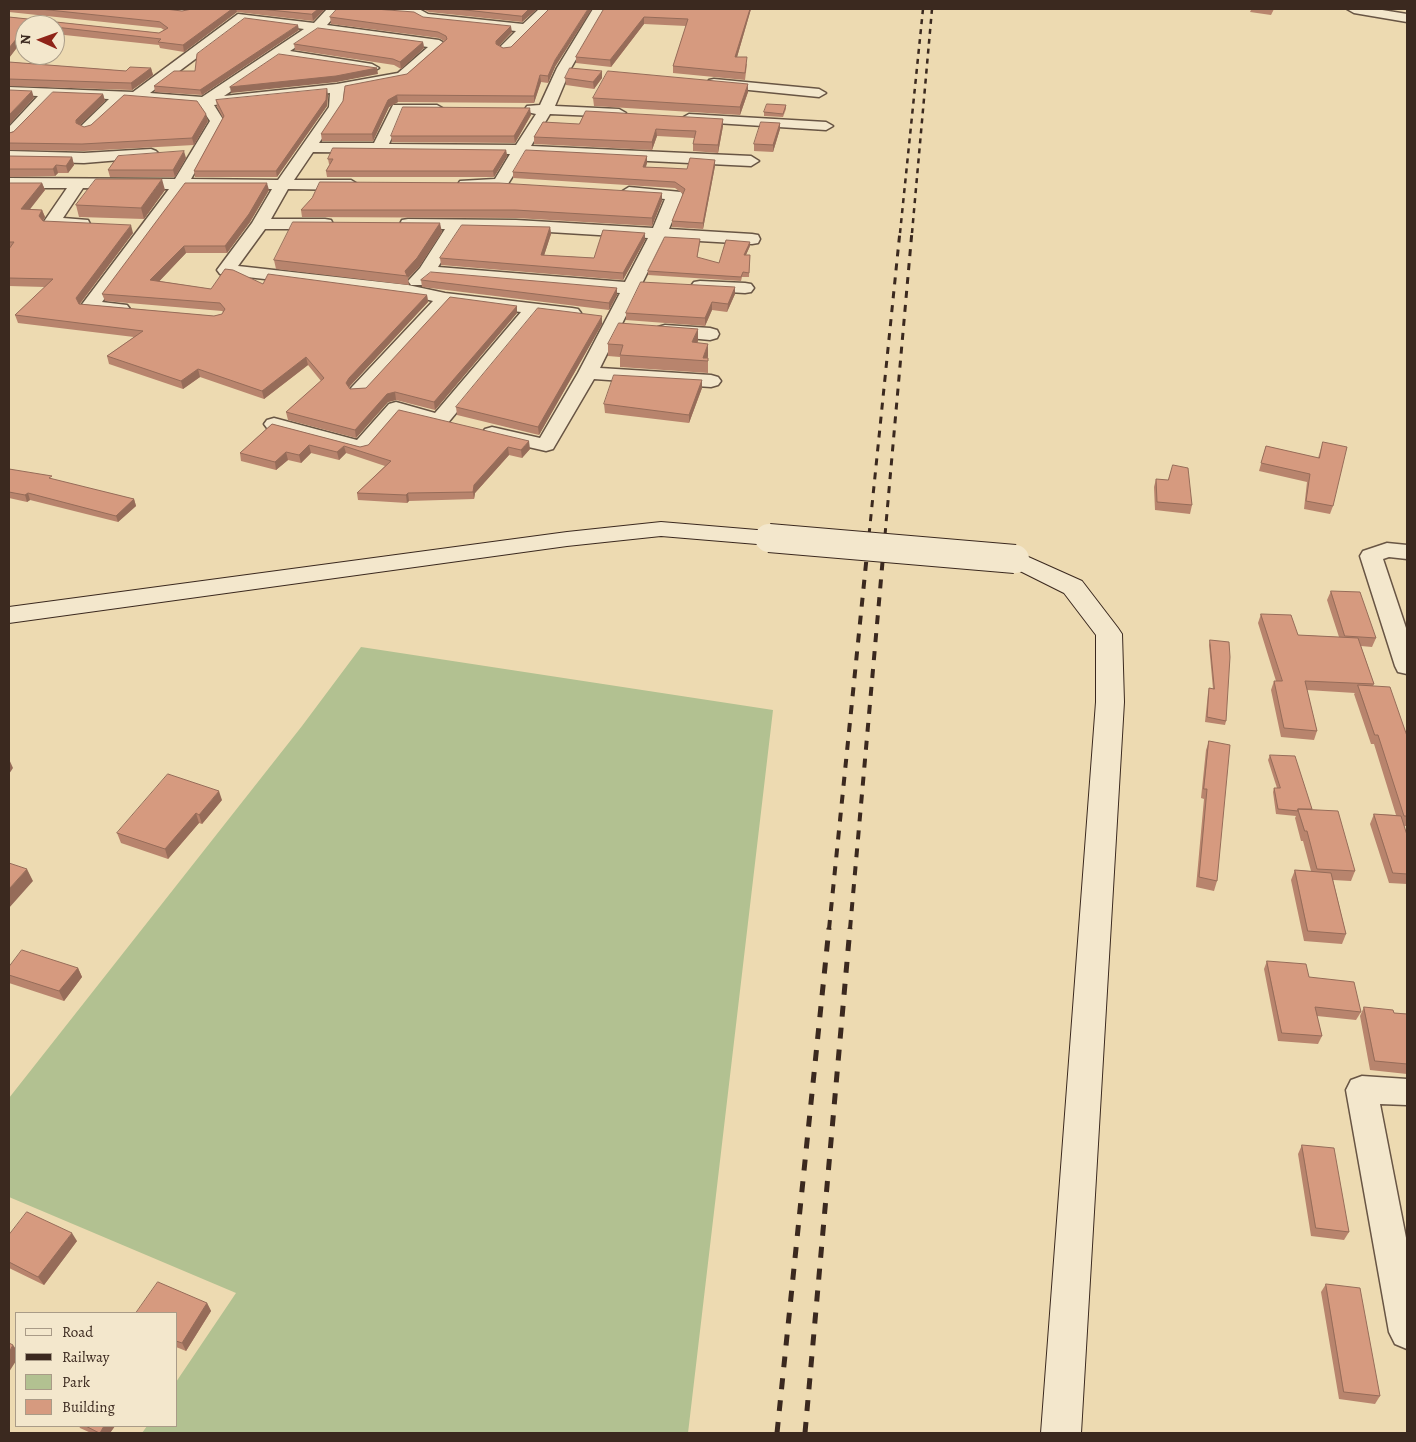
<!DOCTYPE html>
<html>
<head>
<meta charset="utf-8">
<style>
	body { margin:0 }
	#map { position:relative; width:1416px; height:1442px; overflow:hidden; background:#eddab1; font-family:Alegreya,serif }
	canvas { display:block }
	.frame { position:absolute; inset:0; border:10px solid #3b291f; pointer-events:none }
	.legend { position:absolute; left:15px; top:1312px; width:162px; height:115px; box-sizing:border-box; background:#f3e7cc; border:1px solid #a99b87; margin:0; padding:6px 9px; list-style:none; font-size:15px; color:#3b291f }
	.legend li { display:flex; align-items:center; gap:10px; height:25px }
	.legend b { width:25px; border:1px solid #a99b87 }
	.north { position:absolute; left:15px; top:15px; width:50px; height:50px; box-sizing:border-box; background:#f3e7cc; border:1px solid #a99b87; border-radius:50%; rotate:272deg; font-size:14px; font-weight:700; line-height:20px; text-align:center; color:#3b291f }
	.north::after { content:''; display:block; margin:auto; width:18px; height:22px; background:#8f2418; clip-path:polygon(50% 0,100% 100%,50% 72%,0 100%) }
</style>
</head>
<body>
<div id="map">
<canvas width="1416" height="1442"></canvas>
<div class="frame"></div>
<ul class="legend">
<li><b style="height:6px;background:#f3e7cc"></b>Road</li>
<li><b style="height:6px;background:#3b291f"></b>Railway</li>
<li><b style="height:14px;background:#b2c191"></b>Park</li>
<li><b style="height:14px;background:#d69a7f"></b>Building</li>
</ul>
<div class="north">N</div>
</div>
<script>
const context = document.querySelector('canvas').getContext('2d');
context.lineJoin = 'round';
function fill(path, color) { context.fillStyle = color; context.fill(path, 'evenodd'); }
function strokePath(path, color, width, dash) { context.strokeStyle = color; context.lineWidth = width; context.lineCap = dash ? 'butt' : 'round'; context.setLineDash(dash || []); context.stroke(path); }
const green = new Path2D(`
	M 361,647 L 773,710 L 688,1433 L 142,1433 L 147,1426 L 176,1426 L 176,1382 L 236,1293 L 9,1197 L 9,1098 L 302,726 Z`);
const minor = new Path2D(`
	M 157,9 L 196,9 L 198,11 C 191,18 164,16 157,9 Z
	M 327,9 L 341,9 L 327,25 L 439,40 L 446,44 L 408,79 L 344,91 L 343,107 L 319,143 L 374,143 L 393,105 L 437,105 L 444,109 L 437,113 L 403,113 L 389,144 L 516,145 L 536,114 L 527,112 L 525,109 L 527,106 L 540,105 L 557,68 L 593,9 L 605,9 L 571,68 L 555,106 L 619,109 L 626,113 L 619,117 L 550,114 L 531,146 L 751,156 L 759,161 L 751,166 L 526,155 L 506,187 L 466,189 L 460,187 L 458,184 L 460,181 L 495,179 L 510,154 L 313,152 L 294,180 L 351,180 L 359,185 L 351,190 L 288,189 L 271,219 L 325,219 L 331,220 L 333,224 L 331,228 L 325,229 L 265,229 L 238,266 L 408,285 L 445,293 L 572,308 L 578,309 L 581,313 L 578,317 L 572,318 L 538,314 L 447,424 L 439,426 L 400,415 L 368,451 L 361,453 L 267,428 L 264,424 L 267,420 L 274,418 L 357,440 L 389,404 L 396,402 L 435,413 L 521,312 L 449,304 L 366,395 L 352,395 L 349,391 L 352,387 L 433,301 L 408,295 L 220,274 L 217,270 L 252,223 L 272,189 L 185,189 L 102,302 L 127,305 L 130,309 L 127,313 L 121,314 L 83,311 L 80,307 L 83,303 L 169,189 L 83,188 L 63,218 L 88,220 L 90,224 L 88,228 L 51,228 L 45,227 L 43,223 L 67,188 L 9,188 L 9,178 L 175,179 L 210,121 L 200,106 L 125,100 L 92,131 L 87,133 L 79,128 L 109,99 L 54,97 L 14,138 L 9,140 L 9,127 L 38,96 L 9,95 L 9,87 L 133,92 L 238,14 L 314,23 ZM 246,21 L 304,29 L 202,97 L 150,93 ZM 319,32 L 428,47 L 398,73 L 337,84 L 224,96 L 280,58 L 372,72 L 379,68 L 372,64 L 290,51 ZM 330,93 L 329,107 L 278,180 L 191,179 L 224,121 L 214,105 Z
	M 365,9 L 419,9 L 428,14 L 523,24 L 539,9 L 553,9 L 510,52 L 505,53 L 498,49 L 516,31 L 424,22 L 415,17 L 372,13 Z
	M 1347,9 L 1376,9 L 1407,14 L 1407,22 L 1354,13 Z
	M 714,79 L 819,89 L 826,93 L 819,97 L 709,86 L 707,83 L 709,80 Z
	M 689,114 L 826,122 L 833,126 L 826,130 L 684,121 L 682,118 Z
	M 151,149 L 156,151 L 159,154 L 156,157 L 84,163 L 9,161 L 9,151 L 84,153 Z
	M 629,187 L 681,192 L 683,195 L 669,229 L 752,234 L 758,235 L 760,239 L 758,243 L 752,244 L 664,239 L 600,368 L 711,375 L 718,377 L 721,381 L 718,385 L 711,387 L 594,379 L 553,449 L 546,451 L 485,437 L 482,433 L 485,429 L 492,427 L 540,438 L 578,373 L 620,293 L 431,277 L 423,285 L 411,285 L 408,281 L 420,268 L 445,229 L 408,229 L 402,228 L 400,224 L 402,220 L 408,219 L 516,220 L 653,228 L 665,199 L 623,195 L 621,192 ZM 462,229 L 516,230 L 648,238 L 625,282 L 438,267 Z
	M 700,281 L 745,283 L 751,284 L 754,288 L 751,292 L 745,293 L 694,290 L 691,286 L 694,282 Z
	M 665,325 L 710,328 L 717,330 L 719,334 L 717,338 L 710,340 L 658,335 L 656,331 L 658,327 Z
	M 1387,543 L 1407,545 L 1407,559 L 1389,557 L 1383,559 L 1407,631 L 1407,674 L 1398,672 L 1395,666 L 1360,556 L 1363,551 Z
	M 1362,1076 L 1407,1079 L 1407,1105 L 1380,1104 L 1407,1243 L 1407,1349 L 1395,1344 L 1389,1332 L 1346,1090 L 1351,1080 Z`);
const secondary = new Path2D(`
	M 661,522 L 769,531 L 778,533 L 781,538 L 778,543 L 769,545 L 661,536 L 567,546 L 9,623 L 9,607 L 567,532 Z
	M 1015,551 L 1082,581 L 1118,628 L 1122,634 L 1124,702 L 1081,1433 L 1041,1433 L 1096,702 L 1096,635 L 1064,593 L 1006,564 L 1003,559 L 1006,554 Z`);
const railFar3 = new Path2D(`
	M 900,233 L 923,9
	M 912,233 L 932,9`);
const railFar2 = new Path2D(`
	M 869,535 L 900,231
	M 885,535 L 912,231`);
const railFar1 = new Path2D(`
	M 829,929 L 869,534
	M 850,929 L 885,534`);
const rail = new Path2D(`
	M 777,1433 L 829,928
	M 805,1433 L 850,928`);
const secondaryBridge = new Path2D(`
	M 769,538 L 1015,559`);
const wall = new Path2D(`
	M 9,9 L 165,9 L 182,11 L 192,9 L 325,9 L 313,21 L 237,12 L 184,52 L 160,48 L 159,45 L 55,34 L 55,25 L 25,25 L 25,37 L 9,58 L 9,17 L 159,33 L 164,30 L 161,28 L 9,12 Z
	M 422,9 L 537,9 L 522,22 L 429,12 Z
	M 604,9 L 751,9 L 737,57 L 747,64 L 745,80 L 673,73 L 673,66 L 686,26 L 644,24 L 611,67 L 576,63 L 576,57 Z
	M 1235,9 L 1274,9 L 1271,15 L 1250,12 L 1251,10 Z
	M 330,17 L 423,17 L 512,32 L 499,45 L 503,48 L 555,67 L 548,83 L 541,82 L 534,103 L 398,102 L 389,107 L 373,141 L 322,141 L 321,134 L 407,74 L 444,41 L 439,38 L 331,24 Z
	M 299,30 L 202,95 L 155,92 L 154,86 L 195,71 Z
	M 423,42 L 424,48 L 401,69 L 394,65 L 295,50 L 294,44 Z
	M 9,62 L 126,71 L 151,68 L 153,75 L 132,90 L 9,86 Z
	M 565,78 L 602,78 L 594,89 L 566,85 Z
	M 748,92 L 740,115 L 594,106 L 593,98 Z
	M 103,94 L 105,101 L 80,125 L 84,127 L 208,121 L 194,145 L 84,151 L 9,150 L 9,133 Z
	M 328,95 L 327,106 L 277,177 L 195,177 L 194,171 L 223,118 L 217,107 L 216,100 Z
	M 786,105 L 786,109 L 783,117 L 764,116 L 764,112 Z
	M 531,115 L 515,143 L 392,142 L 391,136 Z
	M 723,119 L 723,126 L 718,153 L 693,151 L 693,144 L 694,138 L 657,136 L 652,150 L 534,144 L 534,137 L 579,124 Z
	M 780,123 L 780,129 L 773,152 L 754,151 L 754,144 Z
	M 506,150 L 507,156 L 494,177 L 327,177 L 326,171 L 330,164 L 329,164 L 328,159 Z
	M 9,156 L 72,157 L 74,165 L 68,173 L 58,173 L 55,176 L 9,177 Z
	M 647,156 L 647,163 L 646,167 L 687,169 L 715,160 L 715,166 L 703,229 L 672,227 L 672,221 L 683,194 L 675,188 L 513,178 L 513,172 Z
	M 186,158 L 175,177 L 110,177 L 108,170 Z
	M 9,183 L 42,183 L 45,190 L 29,209 L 42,210 L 45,217 L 43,221 L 133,233 L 80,304 L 214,316 L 222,314 L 223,312 L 222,311 L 105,301 L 102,294 L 269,190 L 250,222 L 227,253 L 186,253 L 159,281 L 211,289 L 263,284 L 427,295 L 428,302 L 350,386 L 349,388 L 350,389 L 366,388 L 517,306 L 517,313 L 435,410 L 396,400 L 388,402 L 356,438 L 288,420 L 286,412 L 321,381 L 308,365 L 264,399 L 200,377 L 183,389 L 109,364 L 107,356 L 134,337 L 18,323 L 15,315 L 45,287 L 9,286 Z
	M 165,190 L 144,219 L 79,217 L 76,205 Z
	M 662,193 L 662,201 L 652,226 L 516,218 L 302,217 L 301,210 Z
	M 550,227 L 551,234 L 544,255 L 594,258 L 645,240 L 623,280 L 441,265 L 440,258 Z
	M 442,232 L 419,267 L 408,278 L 409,285 L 276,269 L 274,260 Z
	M 700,239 L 700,243 L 697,258 L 719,263 L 750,246 L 746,255 L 750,255 L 749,277 L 742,277 L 741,281 L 648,275 L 648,271 Z
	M 421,280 L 617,288 L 617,295 L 609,310 L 422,287 Z
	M 735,287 L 735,294 L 727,312 L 712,310 L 705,326 L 626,320 L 626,313 Z
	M 602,324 L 539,435 L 457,415 L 456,407 Z
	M 698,341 L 697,343 L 708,356 L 708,373 L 620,367 L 620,357 L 608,356 L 608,344 Z
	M 702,380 L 702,388 L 689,423 L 605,413 L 604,404 Z
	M 399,410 L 530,449 L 522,458 L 509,455 L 475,493 L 474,499 L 409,501 L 407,503 L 358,500 L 357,493 L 385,466 L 346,453 L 339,460 L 311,453 L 301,463 L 288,460 L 276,470 L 241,461 L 240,453 L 272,424 L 360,447 L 368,445 Z
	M 1323,442 L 1333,506 L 1330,514 L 1304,509 L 1307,482 L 1259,471 L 1266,446 L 1318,458 Z
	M 9,469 L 134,499 L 136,506 L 118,522 L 30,500 L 27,502 L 9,498 Z
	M 1156,479 L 1192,505 L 1190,514 L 1155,510 L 1154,487 Z
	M 1331,591 L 1376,638 L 1372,647 L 1361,646 L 1374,684 L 1373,686 L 1407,736 L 1407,826 L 1404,826 L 1407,835 L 1407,884 L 1389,883 L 1370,824 L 1374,814 L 1396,815 L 1374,744 L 1371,744 L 1354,694 L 1355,693 L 1307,690 L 1317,731 L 1314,740 L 1281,737 L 1271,690 L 1274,681 L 1276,681 L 1258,623 L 1261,614 L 1298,635 L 1339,637 L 1327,600 Z
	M 1210,640 L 1226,721 L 1225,725 L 1205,722 L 1208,693 L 1209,688 L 1213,689 L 1209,645 Z
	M 1209,741 L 1217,881 L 1214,891 L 1196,887 L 1204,799 L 1201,798 L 1206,750 Z
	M 1270,755 L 1312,809 L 1355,871 L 1351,881 L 1333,880 L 1346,934 L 1342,944 L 1304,941 L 1291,880 L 1295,870 L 1311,871 L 1303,841 L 1301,841 L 1295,818 L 1296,816 L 1276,814 L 1273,792 L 1274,788 L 1277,788 L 1268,760 Z
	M 222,800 L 202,824 L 199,823 L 168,859 L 121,843 L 117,833 Z
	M 1267,961 L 1309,977 L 1361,1012 L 1356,1020 L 1317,1016 L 1322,1036 L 1318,1044 L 1278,1041 L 1264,969 Z
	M 9,967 L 78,968 L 82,977 L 64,1001 L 9,983 Z
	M 1364,1007 L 1394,1013 L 1407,1014 L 1407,1074 L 1370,1070 L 1360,1016 Z
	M 1302,1145 L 1349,1232 L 1344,1240 L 1311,1236 L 1298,1154 Z
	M 9,1235 L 77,1241 L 44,1285 L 9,1268 Z
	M 1326,1284 L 1380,1396 L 1375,1404 L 1339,1399 L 1321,1292 Z
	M 207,1303 L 211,1311 L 186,1351 L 176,1347 L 176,1313 Z
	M 79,1426 L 115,1426 L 110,1433 L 91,1433 L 80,1428 Z`);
const shadedWall = new Path2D(`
	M 232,9 L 236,9 L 237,12 L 184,52 L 183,45 Z
	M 318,9 L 325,9 L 313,21 L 312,14 Z
	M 529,9 L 537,9 L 522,22 L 522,16 Z
	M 588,9 L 592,9 L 555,67 L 548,83 L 548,76 L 555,60 Z
	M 750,9 L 751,9 L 735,64 L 735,57 Z
	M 644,17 L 644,24 L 611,67 L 610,60 Z
	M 298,25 L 299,30 L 202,95 L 200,90 Z
	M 511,26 L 512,32 L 497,48 L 496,41 Z
	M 25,28 L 25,37 L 9,58 L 9,48 Z
	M 423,42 L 424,48 L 401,69 L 400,62 Z
	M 151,68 L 153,75 L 132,90 L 131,83 Z
	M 377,68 L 378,74 L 337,82 L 231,93 L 230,87 Z
	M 602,71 L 602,78 L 594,89 L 593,82 Z
	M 540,75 L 541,82 L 534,103 L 534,96 Z
	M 748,84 L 748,92 L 740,115 L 740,107 Z
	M 327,89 L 328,95 L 327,106 L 277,177 L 276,171 Z
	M 32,91 L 34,98 L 9,125 L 9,115 Z
	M 103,94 L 105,101 L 78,127 L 78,130 L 76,120 Z
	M 397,95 L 398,102 L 389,107 L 373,141 L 372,134 L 388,100 Z
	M 530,108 L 531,115 L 515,143 L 514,136 Z
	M 206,114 L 208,121 L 194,145 L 192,138 Z
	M 723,119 L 723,126 L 718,153 L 718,145 Z
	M 780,123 L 780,129 L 773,152 L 773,145 Z
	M 656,129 L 657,136 L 652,150 L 652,142 Z
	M 506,150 L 507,156 L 494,177 L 493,171 Z
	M 184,151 L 186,158 L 175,177 L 173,170 Z
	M 647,156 L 647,163 L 643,174 L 643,167 Z
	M 72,157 L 74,165 L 68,173 L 66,166 Z
	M 715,160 L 715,166 L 703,229 L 703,223 Z
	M 56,165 L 58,173 L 55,176 L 53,169 Z
	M 162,179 L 165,190 L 144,219 L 141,208 Z
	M 42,183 L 45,190 L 24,217 L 21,209 Z
	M 267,183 L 269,190 L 250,222 L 227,253 L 225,246 Z
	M 662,193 L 662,201 L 652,226 L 652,218 Z
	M 42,210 L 45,217 L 41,224 L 39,216 Z
	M 440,223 L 442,232 L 419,267 L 408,278 L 405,271 Z
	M 131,225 L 133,233 L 78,306 L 76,298 Z
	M 550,227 L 551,234 L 542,262 L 541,255 Z
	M 645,233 L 645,240 L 623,280 L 623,273 Z
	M 750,242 L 750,246 L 744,259 L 744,255 Z
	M 184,246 L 186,253 L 153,288 L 150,280 Z
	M 735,287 L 735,294 L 727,312 L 728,304 Z
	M 617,288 L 617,295 L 609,310 L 609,303 Z
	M 427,295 L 428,302 L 350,386 L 347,391 L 346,383 L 349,378 Z
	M 712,302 L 712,310 L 705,326 L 705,318 Z
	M 517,306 L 517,313 L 435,410 L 434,402 Z
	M 602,316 L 602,324 L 539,435 L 538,427 Z
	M 698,329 L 698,341 L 692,354 L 692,342 Z
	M 708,344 L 708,356 L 706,361 L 703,358 Z
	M 306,357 L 308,365 L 264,399 L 262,391 Z
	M 198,369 L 200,377 L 183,389 L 181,381 Z
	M 702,380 L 702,388 L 689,423 L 689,415 Z
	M 395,392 L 396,400 L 388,402 L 356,438 L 355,430 L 387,394 Z
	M 529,441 L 530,449 L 522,458 L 521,450 Z
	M 309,445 L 311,453 L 301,463 L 299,455 Z
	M 344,446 L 346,453 L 339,460 L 337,452 Z
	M 508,447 L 509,455 L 475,493 L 474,499 L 473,492 L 474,485 Z
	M 286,452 L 288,460 L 276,470 L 275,462 Z
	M 28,493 L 30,500 L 27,502 L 25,495 Z
	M 408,493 L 409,501 L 407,503 L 406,495 Z
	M 134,499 L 136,506 L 118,522 L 116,516 Z
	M 9,759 L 13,768 L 9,774 Z
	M 219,791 L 222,800 L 202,824 L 199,815 Z
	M 196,813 L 199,823 L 168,859 L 165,849 Z
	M 27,869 L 33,881 L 9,908 L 9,889 Z
	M 78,968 L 82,977 L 64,1001 L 59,991 Z
	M 72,1233 L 77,1241 L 44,1285 L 38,1277 Z
	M 207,1303 L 211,1311 L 186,1351 L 182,1343 Z
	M 13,1345 L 16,1349 L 16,1361 L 9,1372 L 9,1352 Z
	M 104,1426 L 115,1426 L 110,1433 L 100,1433 Z`);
const building = new Path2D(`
	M 40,9 L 165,9 L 182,11 L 192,9 L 232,9 L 183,45 L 158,42 L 161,39 L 55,27 L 55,25 L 28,24 L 25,25 L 25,28 L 9,48 L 9,17 L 159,33 L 168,28 L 160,22 Z
	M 260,9 L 318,9 L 312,14 Z
	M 337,9 L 375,9 L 414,12 L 423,17 L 511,26 L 496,41 L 496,44 L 503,48 L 511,47 L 549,9 L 588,9 L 555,60 L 548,76 L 540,75 L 534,96 L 397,95 L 388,100 L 372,134 L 321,134 L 343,101 L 345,86 L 407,74 L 447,39 L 446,36 L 438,32 L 330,17 Z
	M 457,9 L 529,9 L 522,16 Z
	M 604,9 L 750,9 L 735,57 L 747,57 L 745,73 L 673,66 L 688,19 L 644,17 L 610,60 L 576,57 Z
	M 245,18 L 298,25 L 200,90 L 154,86 L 174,71 L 195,71 L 197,54 Z
	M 318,28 L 423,42 L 400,62 L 393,59 L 294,44 Z
	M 279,54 L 377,68 L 336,76 L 230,87 Z
	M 9,62 L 126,71 L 130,67 L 151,68 L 131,83 L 9,79 Z
	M 570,68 L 602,71 L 593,82 L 565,78 Z
	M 608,71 L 748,84 L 740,107 L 593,98 Z
	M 327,89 L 326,100 L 276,171 L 194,171 L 224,116 L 216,100 Z
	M 9,90 L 32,91 L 9,115 Z
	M 53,92 L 103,94 L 76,120 L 76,123 L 84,127 L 91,125 L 124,95 L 197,101 L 206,114 L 192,138 L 82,144 L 9,143 L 9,133 L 13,132 Z
	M 767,104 L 786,105 L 783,114 L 764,112 Z
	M 403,107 L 530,108 L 514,136 L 391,136 Z
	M 586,111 L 723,119 L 718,145 L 693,144 L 696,131 L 670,130 L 656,129 L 652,142 L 534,137 L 543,122 L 579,124 Z
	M 761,122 L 780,123 L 773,145 L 754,144 Z
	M 333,148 L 506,150 L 493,171 L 326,171 L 333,159 L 328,159 Z
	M 526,150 L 647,156 L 643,167 L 668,168 L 687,169 L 690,158 L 715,160 L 703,223 L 672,221 L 685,189 L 675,182 L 513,172 Z
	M 184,151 L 173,170 L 108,170 L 118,156 Z
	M 9,156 L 72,157 L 66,166 L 56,165 L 53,169 L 9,169 Z
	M 96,179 L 162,179 L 141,208 L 76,205 Z
	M 320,182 L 499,183 L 662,193 L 652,218 L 515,210 L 301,210 L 312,198 Z
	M 9,183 L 42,183 L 21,209 L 42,210 L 39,216 L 43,221 L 131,225 L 76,298 L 79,304 L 214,316 L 222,314 L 225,309 L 220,303 L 102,294 L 185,183 L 267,183 L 249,214 L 225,246 L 184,246 L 150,280 L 211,289 L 225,269 L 233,270 L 263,284 L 268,274 L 427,295 L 349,378 L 346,383 L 350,389 L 366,388 L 450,297 L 517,306 L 434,402 L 395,392 L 387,394 L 355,430 L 286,412 L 324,378 L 306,357 L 262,391 L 198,369 L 181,381 L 107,356 L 143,331 L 15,315 L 53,279 L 9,278 L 9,249 L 14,242 L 9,242 Z
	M 293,222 L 440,223 L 417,258 L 405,271 L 407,276 L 274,260 Z
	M 462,225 L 550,227 L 541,255 L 594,258 L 603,230 L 645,233 L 623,273 L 440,258 Z
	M 665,237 L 700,239 L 697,257 L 719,263 L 726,240 L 750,242 L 744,255 L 750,255 L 749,273 L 743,272 L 741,277 L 648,271 Z
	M 431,272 L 617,288 L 609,303 L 421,280 Z
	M 641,282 L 735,287 L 728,304 L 712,302 L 705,318 L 626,313 Z
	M 538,308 L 602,316 L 538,427 L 456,407 Z
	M 619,323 L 698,329 L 692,342 L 708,344 L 703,358 L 708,358 L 708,361 L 620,355 L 623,345 L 608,344 Z
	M 614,375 L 702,380 L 689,415 L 604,404 Z
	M 399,410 L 529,441 L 521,450 L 508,447 L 474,485 L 473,492 L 408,493 L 406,495 L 357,493 L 391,461 L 344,446 L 337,452 L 309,445 L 299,455 L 286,452 L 275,462 L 240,453 L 272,424 L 360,447 L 368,445 Z
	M 1323,442 L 1347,447 L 1333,506 L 1306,501 L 1310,474 L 1261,463 L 1266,446 L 1319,458 Z
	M 1173,465 L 1188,468 L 1192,505 L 1157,502 L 1156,479 L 1168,480 Z
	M 9,469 L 52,476 L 49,478 L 134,499 L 116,516 L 28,493 L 25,495 L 9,492 Z
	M 1331,591 L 1360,592 L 1376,638 L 1345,636 Z
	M 1261,614 L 1291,615 L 1298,635 L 1358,638 L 1374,684 L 1305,681 L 1317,731 L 1284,728 L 1274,681 L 1282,681 Z
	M 1210,640 L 1229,642 L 1230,657 L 1226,721 L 1207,717 L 1209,688 L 1214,689 Z
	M 1358,685 L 1390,687 L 1407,736 L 1407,816 L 1404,816 L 1378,735 L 1375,735 Z
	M 1209,741 L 1230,745 L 1217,881 L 1199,877 L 1207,789 L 1204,789 Z
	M 1270,755 L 1295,756 L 1312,809 L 1298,809 L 1298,811 L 1278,809 L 1274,788 L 1280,788 Z
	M 168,774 L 219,791 L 199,815 L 196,813 L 165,849 L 117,833 Z
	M 1298,809 L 1338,811 L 1355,871 L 1317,869 L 1307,831 L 1305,831 Z
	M 1374,814 L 1401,816 L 1407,835 L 1407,874 L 1393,873 Z
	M 9,863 L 27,869 L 9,889 Z
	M 1295,870 L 1331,873 L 1346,934 L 1308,931 Z
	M 22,950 L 78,968 L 59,991 L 9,975 L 9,967 Z
	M 1267,961 L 1306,964 L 1309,977 L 1354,982 L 1361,1012 L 1315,1007 L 1322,1036 L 1282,1033 Z
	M 1364,1007 L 1393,1010 L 1394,1013 L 1407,1014 L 1407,1064 L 1375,1061 Z
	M 1302,1145 L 1334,1148 L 1349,1232 L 1316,1228 Z
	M 27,1212 L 72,1233 L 38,1277 L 9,1262 L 9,1235 Z
	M 158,1282 L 207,1303 L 182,1343 L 176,1341 L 176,1313 L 136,1313 Z
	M 1326,1284 L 1360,1288 L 1380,1396 L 1344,1392 Z
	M 9,1343 L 13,1345 L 9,1352 Z
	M 86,1426 L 104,1426 L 100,1433 Z`);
fill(green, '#b2c191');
strokePath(minor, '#685544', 3);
strokePath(secondary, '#3b291f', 2);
fill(minor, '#f3e7cc');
fill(secondary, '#f3e7cc');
strokePath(railFar3, '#3b291f', 2.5, [5, 5]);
strokePath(railFar2, '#3b291f', 3, [7, 7]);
strokePath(railFar1, '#3b291f', 4, [9, 9]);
strokePath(rail, '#3b291f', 5, [11, 11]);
strokePath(secondaryBridge, '#3b291f', 30, []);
strokePath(secondaryBridge, '#f3e7cc', 28);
fill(wall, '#b8846d');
fill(shadedWall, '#966c59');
fill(building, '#d69a7f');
strokePath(building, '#966c59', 1);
</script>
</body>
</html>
